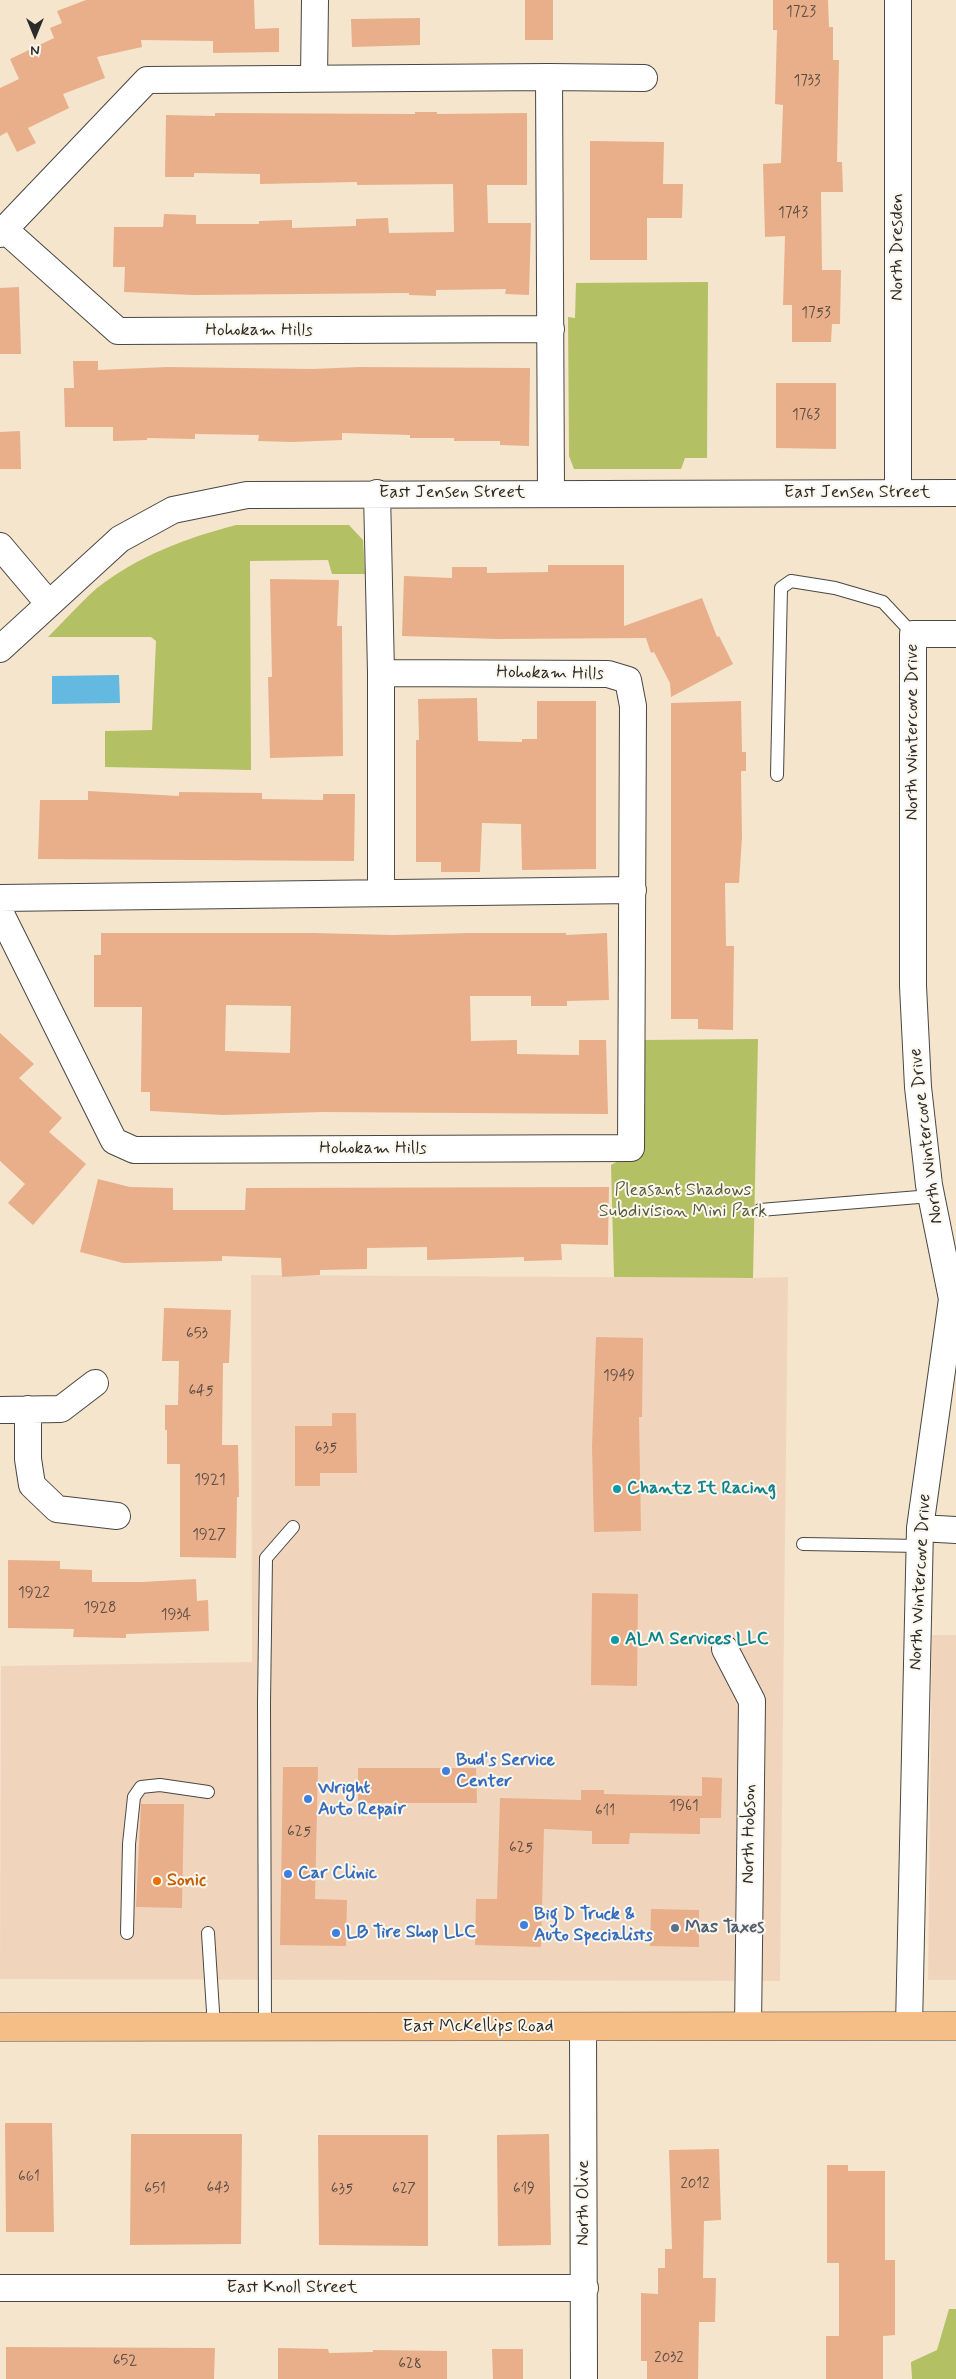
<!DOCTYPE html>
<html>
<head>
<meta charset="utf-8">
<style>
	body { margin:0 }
	#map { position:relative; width:956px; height:2379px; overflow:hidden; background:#f5e5cd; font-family:Mynerve,sans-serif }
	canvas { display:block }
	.north { position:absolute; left:10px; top:10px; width:50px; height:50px; -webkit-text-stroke:4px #fbf7ec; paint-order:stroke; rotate:180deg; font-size:14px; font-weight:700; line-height:20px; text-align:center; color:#2b2b2b }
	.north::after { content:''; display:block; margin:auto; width:18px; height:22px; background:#2b2b2b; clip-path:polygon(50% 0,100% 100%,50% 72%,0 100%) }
</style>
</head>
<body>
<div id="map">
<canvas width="956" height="2379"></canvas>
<div class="north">N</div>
</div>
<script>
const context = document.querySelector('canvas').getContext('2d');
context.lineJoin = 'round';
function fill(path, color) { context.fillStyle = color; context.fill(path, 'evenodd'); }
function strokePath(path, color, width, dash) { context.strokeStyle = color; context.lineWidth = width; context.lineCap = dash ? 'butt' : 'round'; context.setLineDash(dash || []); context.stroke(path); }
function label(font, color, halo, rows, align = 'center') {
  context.font = font + ' Mynerve,sans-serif'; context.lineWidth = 4; context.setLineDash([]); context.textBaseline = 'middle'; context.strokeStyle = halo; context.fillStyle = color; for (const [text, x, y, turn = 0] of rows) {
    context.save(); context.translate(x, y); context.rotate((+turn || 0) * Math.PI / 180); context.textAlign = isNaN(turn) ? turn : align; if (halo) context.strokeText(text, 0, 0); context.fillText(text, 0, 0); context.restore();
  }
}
const built = new Path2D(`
	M 251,1275 L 753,1278 L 788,1277 L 780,1981 L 0,1979 L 1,1666 L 252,1662 Z
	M 932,1635 L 956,1635 L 956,1980 L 928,1980 Z`);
const green = new Path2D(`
	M 708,282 L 707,458 L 685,458 L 681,469 L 574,469 L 569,456 L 568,317 L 575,318 L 576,283 Z
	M 236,525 L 349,525 L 363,540 L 365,574 L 332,574 L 328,560 L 250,561 L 251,770 L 105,767 L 105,731 L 152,730 L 156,641 L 151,637 L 48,637 C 64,621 80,603 97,588 C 138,556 186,538 236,525 Z
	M 758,1039 L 753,1278 L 614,1277 L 611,1165 L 629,1155 L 642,1138 L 645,1040 Z
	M 949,2309 L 956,2309 L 956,2379 L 912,2379 L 911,2362 L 937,2350 Z`);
const water = new Path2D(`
	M 119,675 L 120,703 L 52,704 L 52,676 Z`);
const building = new Path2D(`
	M 86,0 L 254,0 L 255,29 L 279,28 L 279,52 L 213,53 L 213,41 L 141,40 L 142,47 L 97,57 L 105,78 L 63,94 L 69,108 L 28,128 L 36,143 L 17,152 L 7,132 L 0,136 L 0,88 L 19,79 L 10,59 L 54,38 L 50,28 L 62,23 L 57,11 Z
	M 525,0 L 553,0 L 553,40 L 525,40 Z
	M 773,0 L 828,0 L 829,27 L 833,27 L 833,60 L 839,60 L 837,162 L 842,162 L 843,192 L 821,192 L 822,270 L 841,270 L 840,324 L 832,324 L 831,342 L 792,342 L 792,305 L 783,305 L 785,236 L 765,237 L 763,164 L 781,163 L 783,105 L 775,104 L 777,30 L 773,30 Z
	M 420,18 L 420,45 L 352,47 L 351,19 Z
	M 415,112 L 437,112 L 437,114 L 527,113 L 527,185 L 487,185 L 488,223 L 531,223 L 529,295 L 505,294 L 506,289 L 436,290 L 436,296 L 409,295 L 409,293 L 194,295 L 124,292 L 125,267 L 113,267 L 114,227 L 163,227 L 164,214 L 196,215 L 196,224 L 259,224 L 259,221 L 292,220 L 292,228 L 356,226 L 356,219 L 388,218 L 389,233 L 454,232 L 453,184 L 357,185 L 357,182 L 260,184 L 260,174 L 194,173 L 194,177 L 165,177 L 166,115 L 215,116 L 215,113 L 415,114 Z
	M 590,141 L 664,142 L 663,184 L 683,184 L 682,218 L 647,218 L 647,260 L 590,260 Z
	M 19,287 L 21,354 L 0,354 L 0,288 Z
	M 73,361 L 98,361 L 98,370 L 167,367 L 313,369 L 359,367 L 530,368 L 529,446 L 500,445 L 500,441 L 454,441 L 454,438 L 410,438 L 410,435 L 342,433 L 342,440 L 292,442 L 258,441 L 259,435 L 195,434 L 195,439 L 147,438 L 147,440 L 113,441 L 113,427 L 65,427 L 64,388 L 74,388 Z
	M 776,383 L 836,383 L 836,449 L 776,448 Z
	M 20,431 L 21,469 L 0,469 L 0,432 Z
	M 548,565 L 624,565 L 624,626 L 702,598 L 717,637 L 719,636 L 733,664 L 671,697 L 670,683 L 654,652 L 651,653 L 646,638 L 498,639 L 402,636 L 404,576 L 452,578 L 452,567 L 487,567 L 487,573 L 548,572 Z
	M 270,579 L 339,580 L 337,626 L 342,626 L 343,756 L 270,758 L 268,677 L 272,677 Z
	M 477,698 L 478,741 L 522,742 L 522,739 L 537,739 L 537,701 L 596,701 L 596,869 L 522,870 L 521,824 L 482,823 L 480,872 L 441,872 L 441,862 L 416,862 L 416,740 L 419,740 L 418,699 Z
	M 741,701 L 742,752 L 746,752 L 746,771 L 741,771 L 742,837 L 739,883 L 725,883 L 726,946 L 734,946 L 733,1030 L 698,1029 L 698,1019 L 671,1019 L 671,703 Z
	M 88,791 L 179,796 L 179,792 L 262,793 L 262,799 L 323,800 L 323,794 L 355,794 L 354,861 L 38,859 L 40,800 L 88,800 Z
	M 101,933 L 314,933 L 393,935 L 469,933 L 566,933 L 566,935 L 607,933 L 609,1000 L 567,1001 L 567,1006 L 531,1006 L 531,996 L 470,996 L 471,1041 L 517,1040 L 517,1054 L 579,1055 L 579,1040 L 606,1040 L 608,1114 L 322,1112 L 223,1115 L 150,1111 L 150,1092 L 141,1092 L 142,1007 L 94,1007 L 94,955 L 101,955 ZM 226,1005 L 291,1006 L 290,1053 L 225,1051 Z
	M 0,1033 L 34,1064 L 19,1078 L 62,1118 L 49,1132 L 86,1164 L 33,1225 L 8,1203 L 25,1184 L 0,1161 Z
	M 98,1179 L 130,1187 L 173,1188 L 173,1210 L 245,1210 L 246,1188 L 609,1187 L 608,1245 L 561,1244 L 562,1260 L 524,1261 L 524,1257 L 427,1260 L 427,1247 L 367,1248 L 367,1269 L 320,1270 L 320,1275 L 282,1277 L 281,1258 L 222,1256 L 222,1261 L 123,1263 L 80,1252 Z
	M 164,1308 L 231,1310 L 229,1363 L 223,1363 L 222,1445 L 238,1445 L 239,1497 L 237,1497 L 236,1558 L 180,1557 L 180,1464 L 167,1464 L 167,1430 L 165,1430 L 165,1405 L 178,1405 L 179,1361 L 162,1361 Z
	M 596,1337 L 643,1338 L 642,1417 L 639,1417 L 641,1531 L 594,1532 L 592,1446 Z
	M 332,1413 L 356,1413 L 357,1473 L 320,1473 L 320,1486 L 295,1486 L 295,1426 L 332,1426 Z
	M 8,1560 L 60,1561 L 60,1569 L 92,1570 L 92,1582 L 142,1582 L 196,1579 L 197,1601 L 208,1600 L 209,1631 L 126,1634 L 126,1638 L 73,1637 L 74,1629 L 8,1628 Z
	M 592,1593 L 638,1594 L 637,1686 L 591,1685 Z
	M 283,1767 L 318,1767 L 315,1899 L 347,1900 L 346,1946 L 280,1945 Z
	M 358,1768 L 476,1768 L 477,1803 L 358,1803 Z
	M 702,1777 L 722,1778 L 721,1818 L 700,1818 L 700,1834 L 630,1833 L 629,1844 L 592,1844 L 592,1831 L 544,1829 L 541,1947 L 475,1945 L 476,1899 L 497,1899 L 500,1798 L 581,1800 L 581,1790 L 604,1790 L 604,1794 L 702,1796 Z
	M 141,1804 L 184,1804 L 182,1908 L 136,1907 Z
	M 651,1909 L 699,1910 L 699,1947 L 650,1946 Z
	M 5,2123 L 52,2123 L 54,2232 L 6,2232 Z
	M 131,2134 L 242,2134 L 241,2244 L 130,2245 Z
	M 549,2134 L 551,2245 L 498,2246 L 497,2135 Z
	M 318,2135 L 428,2135 L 428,2246 L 319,2245 Z
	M 719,2149 L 721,2220 L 704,2221 L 703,2278 L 716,2278 L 715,2322 L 699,2322 L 698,2379 L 647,2379 L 647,2361 L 641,2361 L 641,2293 L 658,2294 L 658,2268 L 665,2268 L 665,2249 L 672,2249 L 669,2150 Z
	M 827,2165 L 848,2165 L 848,2171 L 885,2171 L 885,2260 L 895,2260 L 895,2335 L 883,2336 L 883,2379 L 826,2379 L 826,2336 L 839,2336 L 839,2263 L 827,2263 Z
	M 6,2347 L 215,2348 L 214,2379 L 6,2379 Z
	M 278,2348 L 328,2349 L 329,2353 L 373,2352 L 373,2350 L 447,2351 L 447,2379 L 278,2379 Z
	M 492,2349 L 523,2349 L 523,2379 L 493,2379 Z`);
const lane = new Path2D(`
	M 777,775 L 781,588 L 791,581 L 835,588 L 883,602 L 913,634
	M 760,1210 L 931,1196
	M 803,1544 L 920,1546
	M 127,1933 L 129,1844 L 134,1797 L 141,1787 L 160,1785 L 208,1792
	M 208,1933 L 214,2027
	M 265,2027 L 264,1703 L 266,1558 L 293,1527`);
const street = new Path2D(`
	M 898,0 L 898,493
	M 549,77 L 551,493
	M 314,78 L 315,0
	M 5,230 L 118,331 L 551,329
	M 0,234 L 147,80 L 549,77 L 644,78
	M 377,493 L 381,673 L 381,892
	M 0,546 L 49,604
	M 0,649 L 120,539 L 173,510 L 247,495 L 956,493
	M 0,898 L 633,890
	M 0,912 L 114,1141 L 134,1150 L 631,1148 L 633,706 L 628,680 L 608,674 L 381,673
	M 28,1409 L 28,1459 L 32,1485 L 57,1509 L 117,1516
	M 0,1410 L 61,1409 L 95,1383
	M 920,1528 L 956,1530
	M 725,1649 L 752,1701 L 748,2026
	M 583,2026 L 584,2379
	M 909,2026 L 920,1528 L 952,1299 L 929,1185 L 918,1087 L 913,986 L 913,634 L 956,634
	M 0,2288 L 585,2288`);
const primary = new Path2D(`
	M 0,2027 L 956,2026`);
const markers = [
	[617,1489,5,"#0f9aa8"],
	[615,1640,5,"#0f9aa8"],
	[446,1771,5,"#3f7fe0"],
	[308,1799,5,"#3f7fe0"],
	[288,1874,5,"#3f7fe0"],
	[157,1881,5,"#e8710a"],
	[524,1925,5,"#3f7fe0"],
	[675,1928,5,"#5c6f8a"],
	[336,1933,5,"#3f7fe0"]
];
const numberNames = [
	["1723",801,13],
	["1733",807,82],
	["1743",793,214],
	["1753",816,314],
	["1763",806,416],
	["653",197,1335],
	["1949",619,1377],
	["645",201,1392],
	["635",326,1449],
	["1921",210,1481],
	["1927",209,1536],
	["1922",34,1594],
	["1928",100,1609],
	["1934",176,1616],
	["1961",684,1807],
	["611",605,1812],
	["625",299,1833],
	["625",521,1849],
	["661",29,2178],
	["2012",695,2185],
	["643",218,2189],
	["651",155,2190],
	["635",342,2190],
	["627",404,2190],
	["619",524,2190],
	["2032",669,2359],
	["652",125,2362],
	["628",410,2365]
];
const streetNames = [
	["North Dresden",898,247,-90],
	["Hohokam Hills",259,331],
	["East Jensen Street",452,493],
	["East Jensen Street",857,493],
	["Hohokam Hills",550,674,1],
	["North Wintercove Drive",913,732,-90],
	["North Wintercove Drive",927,1136,-97],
	["Hohokam Hills",373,1149],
	["North Wintercove Drive",921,1582,-87],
	["North Hobson",750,1834,-89],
	["East McKellips Road",478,2027],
	["North Olive",584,2203,-90],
	["East Knoll Street",292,2288]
];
const parkNames = [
	["Pleasant Shadows",683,1191],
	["Subdivision Mini Park",683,1212]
];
const cultureNames = [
	["Chantz It Racing",627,1489],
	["ALM Services LLC",625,1640]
];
const shopNames = [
	["Bud's Service",456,1761],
	["Center",456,1782],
	["Wright",318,1789],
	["Auto Repair",318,1810],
	["Car Clinic",298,1874],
	["Big D Truck &",534,1915],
	["Auto Specialists",534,1936],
	["LB Tire Shop LLC",346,1933]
];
const foodNames = [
	["Sonic",167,1881]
];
const serviceNames = [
	["Mas Taxes",685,1928]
];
fill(built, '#f0d5bc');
fill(green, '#b3c063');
fill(water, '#64b9e0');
fill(building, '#e8af8a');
strokePath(lane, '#494743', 14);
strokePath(street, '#494743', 28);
strokePath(primary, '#494743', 29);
strokePath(lane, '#fff', 12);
strokePath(street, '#fff', 26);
strokePath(primary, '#f6be87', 28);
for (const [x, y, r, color] of markers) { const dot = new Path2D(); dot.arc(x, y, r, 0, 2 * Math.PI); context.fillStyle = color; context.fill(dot); strokePath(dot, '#fbf7ec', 2); }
label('15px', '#5a4c43', null, numberNames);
label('18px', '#2b2b2b', '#fbf7ec', streetNames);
label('18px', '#54583c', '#fbf7ec', parkNames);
label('bold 18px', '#0d838f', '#fbf7ec', cultureNames, 'left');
label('bold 18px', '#366cbe', '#fbf7ec', shopNames, 'left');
label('bold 18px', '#c56008', '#fbf7ec', foodNames, 'left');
label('bold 18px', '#4e5e75', '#fbf7ec', serviceNames, 'left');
</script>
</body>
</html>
